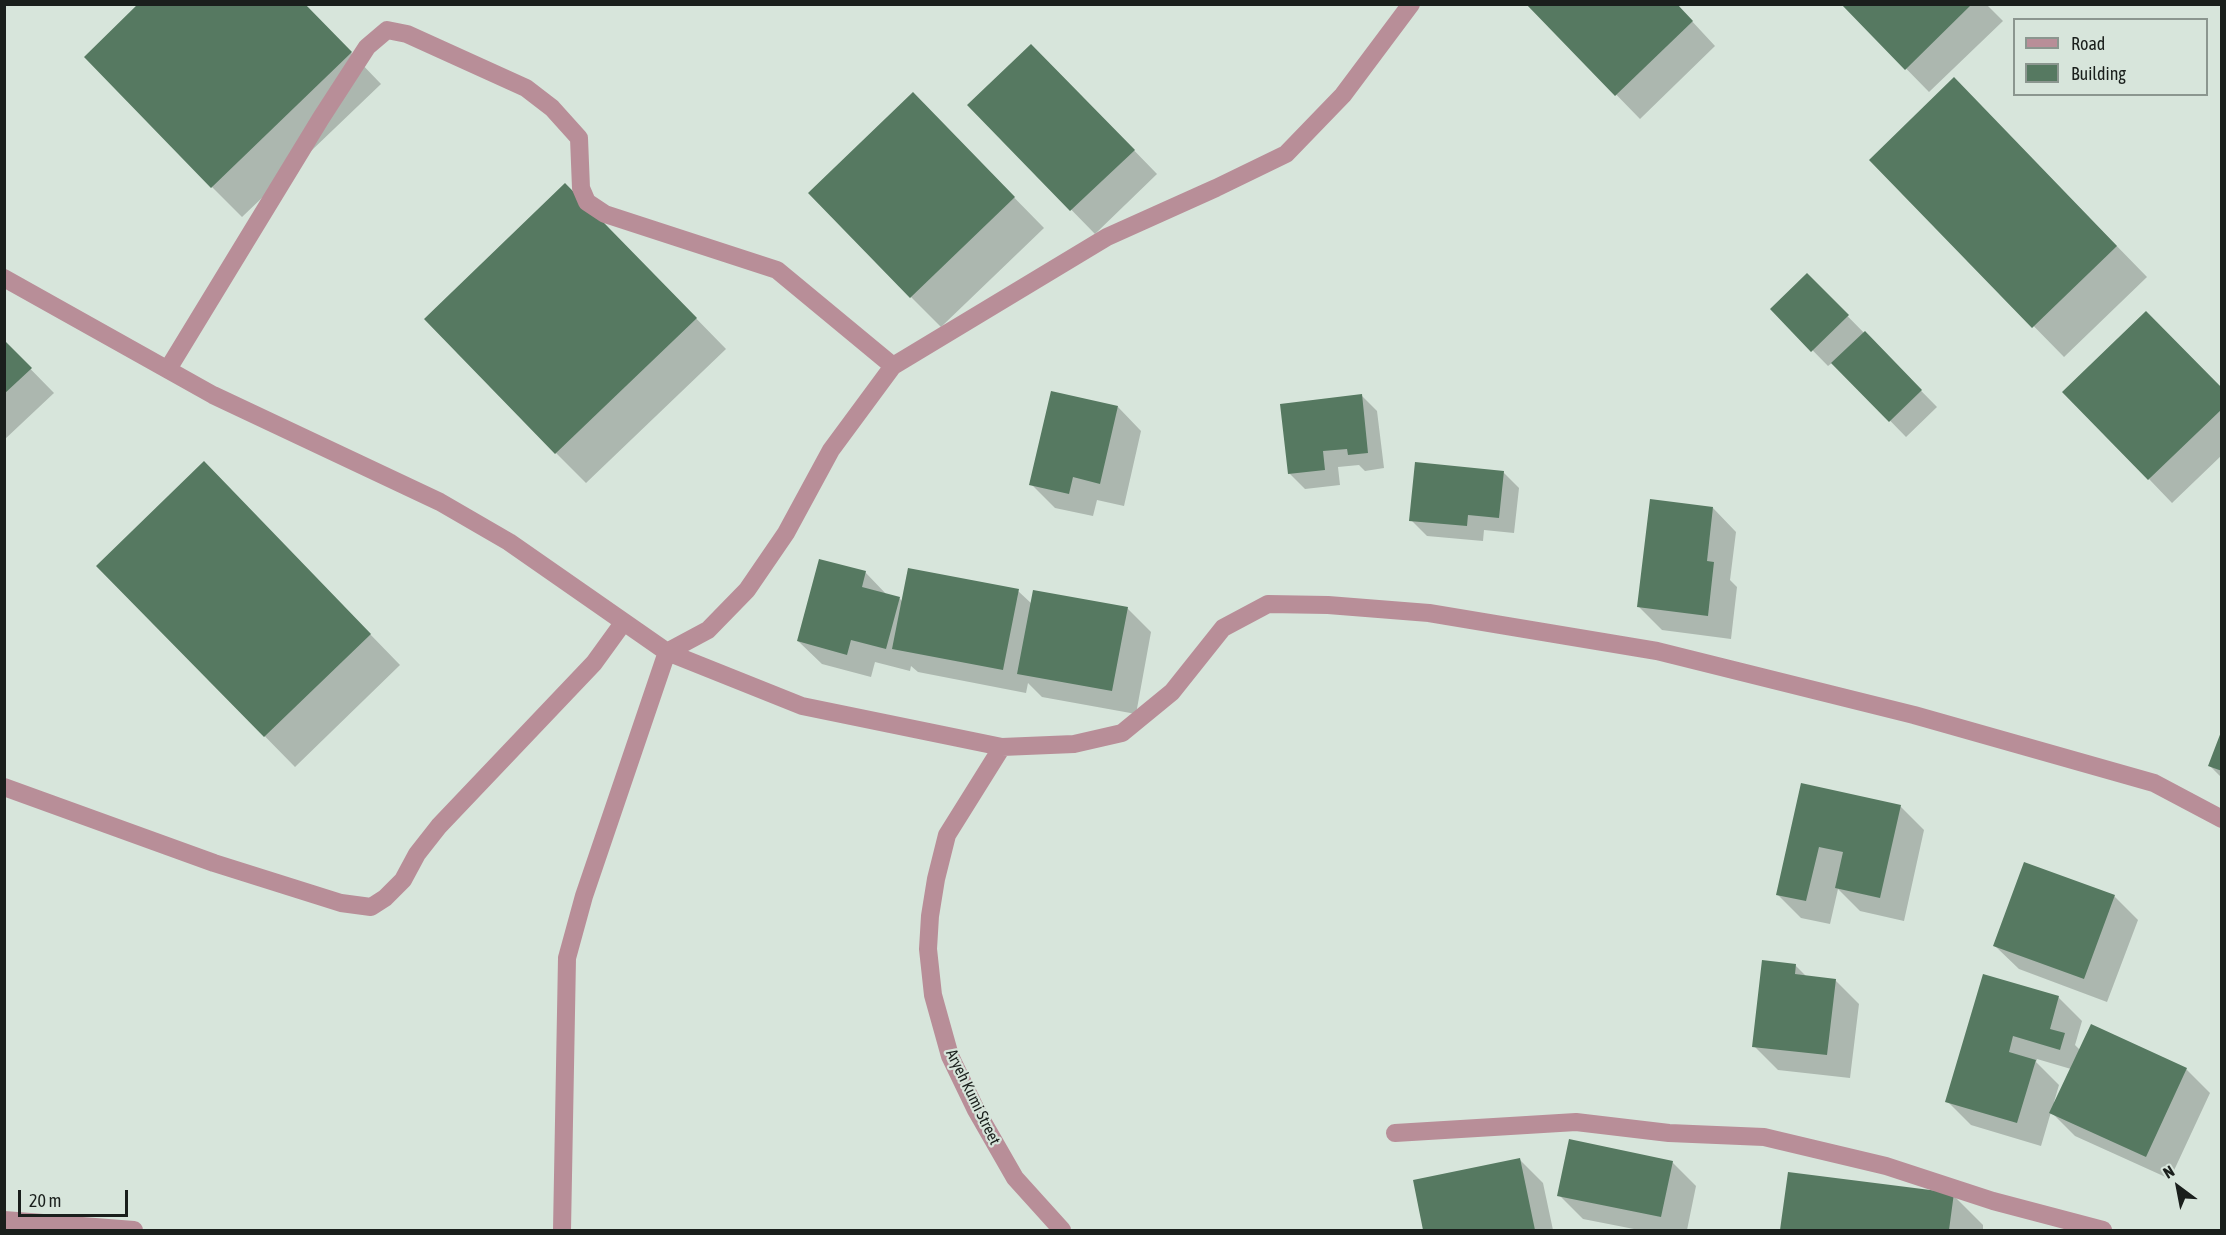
<!DOCTYPE html>
<html>
<head>
<meta charset="utf-8">
<style>
	body { margin:0 }
	#map { position:relative; width:2226px; height:1235px; overflow:hidden; background:#d7e5db; font-family:"Asap Condensed",sans-serif }
	canvas { display:block }
	.frame { position:absolute; inset:0; border:6px solid #1a1f1c; pointer-events:none }
	.legend { position:absolute; left:2013px; top:18px; width:195px; height:78px; box-sizing:border-box; background:#d7e5db; border:2px solid #8b968f; margin:0; padding:8px 10px; list-style:none; font-size:18px; color:#1a1f1c }
	.legend li { display:flex; align-items:center; gap:12px; height:30px }
	.legend b { width:30px; border:2px solid #8b968f }
	.north { position:absolute; left:2148px; top:1157px; width:60px; height:60px; -webkit-text-stroke:4px #d7e5db; paint-order:stroke; rotate:328deg; font-size:16px; font-weight:700; line-height:24px; text-align:center; color:#1a1f1c }
	.north::after { content:''; display:block; margin:auto; width:21px; height:27px; background:#1a1f1c; clip-path:polygon(50% 0,100% 100%,50% 72%,0 100%) }
	.scale { position:absolute; left:18px; top:1190px; width:110px; height:27px; box-sizing:border-box; border:3px solid #1a1f1c; border-top:0; padding-left:8px; font-size:18px; line-height:21px; white-space:nowrap; color:#1a1f1c; -webkit-text-stroke:4px #d7e5db; paint-order:stroke }
</style>
</head>
<body>
<div id="map">
<canvas width="2226" height="1235"></canvas>
<div class="frame"></div>
<ul class="legend">
<li><b style="height:8px;background:#b88e98"></b>Road</li>
<li><b style="height:16px;background:#567961"></b>Building</li>
</ul>
<div class="north">N</div>
<div class="scale">20 m</div>
</div>
<script>
const context = document.querySelector('canvas').getContext('2d');
context.lineJoin = 'round';
function fill(path, color) { context.fillStyle = color; context.fill(path, 'evenodd'); }
function strokePath(path, color, width, dash) { context.strokeStyle = color; context.lineWidth = width; context.lineCap = dash ? 'butt' : 'round'; context.setLineDash(dash || []); context.stroke(path); }
function label(font, color, halo, rows, align = 'center') {
  context.font = font + ' "Asap Condensed",sans-serif'; context.lineWidth = 4.5; context.setLineDash([]); context.textBaseline = 'middle'; context.strokeStyle = halo; context.fillStyle = color; for (const [text, x, y, turn = 0] of rows) {
    context.save(); context.translate(x, y); context.rotate((+turn || 0) * Math.PI / 180); context.textAlign = isNaN(turn) ? turn : align; if (halo) context.strokeText(text, 0, 0); context.fillText(text, 0, 0); context.restore();
  }
}
const shadow = new Path2D(`
	M 304,4 L 381,84 L 242,217 L 212,187 Z
	M 1676,4 L 1715,46 L 1640,119 L 1529,5 Z
	M 1843,4 L 1986,4 L 2003,21 L 1929,92 Z
	M 1055,69 L 1157,174 L 1095,234 L 969,105 Z
	M 1984,110 L 2147,277 L 2064,357 L 1871,160 Z
	M 943,125 L 1044,228 L 941,327 L 911,297 Z
	M 596,216 L 726,349 L 586,483 L 556,453 Z
	M 1807,275 L 1937,407 L 1906,437 L 1833,362 L 1828,366 L 1772,309 Z
	M 4,342 L 54,393 L 4,440 Z
	M 2222,389 L 2222,455 L 2172,503 L 2149,479 Z
	M 1361,395 L 1377,411 L 1384,468 L 1365,471 L 1359,465 L 1338,467 L 1340,485 L 1305,489 L 1289,473 Z
	M 1118,407 L 1141,431 L 1124,506 L 1097,500 L 1093,516 L 1055,508 L 1031,484 Z
	M 1503,472 L 1519,488 L 1514,533 L 1484,530 L 1483,541 L 1427,536 L 1411,520 Z
	M 234,494 L 400,665 L 295,767 L 98,566 Z
	M 1713,508 L 1736,532 L 1730,580 L 1737,587 L 1731,639 L 1662,630 L 1638,606 Z
	M 865,572 L 888,596 L 899,598 L 903,602 L 1018,591 L 1032,604 L 1127,608 L 1151,632 L 1136,714 L 1042,697 L 1028,683 L 1026,693 L 918,672 L 911,666 L 910,671 L 875,662 L 871,677 L 822,664 L 798,641 Z
	M 2222,736 L 2222,778 L 2210,766 Z
	M 1802,785 L 1900,806 L 1924,830 L 1904,921 L 1860,911 L 1838,889 L 1830,924 L 1801,918 L 1777,894 Z
	M 2114,896 L 2138,920 L 2107,1002 L 2019,969 L 1995,946 Z
	M 1795,965 L 1807,977 L 1835,980 L 1859,1004 L 1850,1078 L 1778,1070 L 1754,1046 Z
	M 1984,976 L 2058,997 L 2082,1021 L 2075,1045 L 2080,1050 L 2186,1069 L 2210,1093 L 2170,1179 L 2075,1136 L 2051,1112 L 2041,1146 L 1971,1125 L 1947,1101 ZM 2037,1059 L 2071,1069 L 2056,1102 L 2054,1102 L 2059,1085 L 2036,1062 Z
	M 1520,1160 L 1543,1183 L 1553,1230 L 1425,1230 L 1415,1181 Z
	M 1672,1162 L 1696,1186 L 1687,1230 L 1639,1230 L 1583,1219 L 1559,1195 Z
	M 1789,1174 L 1953,1195 L 1983,1225 L 1983,1230 L 1781,1230 Z`);
const building = new Path2D(`
	M 138,4 L 305,4 L 352,52 L 211,188 L 84,57 Z
	M 1526,4 L 1677,4 L 1693,21 L 1615,96 Z
	M 1841,4 L 1972,4 L 1905,70 Z
	M 1031,44 L 1135,150 L 1070,211 L 967,105 Z
	M 1954,77 L 2117,246 L 2032,328 L 1869,160 Z
	M 913,92 L 1015,197 L 910,298 L 808,193 Z
	M 565,183 L 697,318 L 555,454 L 424,319 Z
	M 1807,273 L 1849,315 L 1811,352 L 1770,309 Z
	M 2146,311 L 2222,388 L 2222,409 L 2148,480 L 2062,392 Z
	M 1865,331 L 1922,390 L 1889,422 L 1831,363 Z
	M 4,340 L 32,368 L 4,394 Z
	M 1051,391 L 1118,406 L 1100,484 L 1073,477 L 1069,494 L 1029,485 Z
	M 1362,394 L 1368,453 L 1348,455 L 1347,449 L 1323,451 L 1325,470 L 1288,474 L 1280,404 Z
	M 204,461 L 371,634 L 264,737 L 96,566 Z
	M 1415,462 L 1504,471 L 1499,518 L 1468,515 L 1467,526 L 1409,521 Z
	M 1650,499 L 1713,507 L 1707,561 L 1714,562 L 1708,616 L 1637,607 Z
	M 819,559 L 866,571 L 862,587 L 900,597 L 886,649 L 851,640 L 847,655 L 797,641 Z
	M 908,568 L 1019,589 L 1003,670 L 892,649 Z
	M 1033,590 L 1128,607 L 1112,691 L 1017,674 Z
	M 2221,732 L 2222,732 L 2222,771 L 2208,766 Z
	M 1801,783 L 1901,805 L 1880,898 L 1835,888 L 1843,852 L 1819,847 L 1806,901 L 1776,895 Z
	M 2024,862 L 2115,895 L 2084,979 L 1993,946 Z
	M 1762,960 L 1796,964 L 1795,974 L 1836,979 L 1827,1055 L 1752,1047 Z
	M 1983,974 L 2059,996 L 2050,1029 L 2065,1033 L 2060,1050 L 2013,1036 L 2009,1052 L 2036,1060 L 2017,1123 L 1945,1102 Z
	M 2091,1024 L 2187,1068 L 2146,1157 L 2049,1113 Z
	M 1569,1139 L 1673,1161 L 1661,1217 L 1557,1196 Z
	M 1520,1158 L 1535,1230 L 1423,1230 L 1413,1180 Z
	M 1788,1172 L 1954,1193 L 1949,1230 L 1780,1230 Z`);
const minor = new Path2D(`
	M 4,278 L 213,395 L 440,502 L 509,542 L 667,652 L 802,706 L 1002,747 L 1074,744 L 1122,733 L 1172,692 L 1223,628 L 1268,604 L 1328,605 L 1429,613 L 1657,651 L 1914,715 L 2154,783 L 2222,819
	M 893,366 L 1107,237 L 1216,188 L 1286,154 L 1343,95 L 1411,4
	M 168,369 L 321,118 L 367,47 L 387,30 L 407,34 L 526,88 L 552,108 L 579,138 L 581,188 L 587,202 L 605,214 L 777,270 L 893,366 L 831,450 L 786,533 L 747,590 L 708,630 L 667,652 L 584,896 L 567,958 L 562,1230
	M 1002,747 L 947,835 L 936,879 L 930,916 L 928,949 L 933,995 L 950,1056 L 976,1110 L 1015,1178 L 1062,1230
	M 4,787 L 214,863 L 341,903 L 371,907 L 385,898 L 403,880 L 417,854 L 439,826 L 594,663 L 623,623
	M 1395,1133 L 1576,1122 L 1669,1133 L 1764,1137 L 1886,1166 L 1993,1201 L 2103,1230
	M 4,1220 L 134,1230`);
const streetNames = [
	["Aryeh Kumi Street",973,1097,64]
];
fill(shadow, '#0003');
fill(building, '#567961');
strokePath(minor, '#b88e98', 18);
label('16px', '#1a1f1c', '#d7e5db', streetNames);
</script>
</body>
</html>
